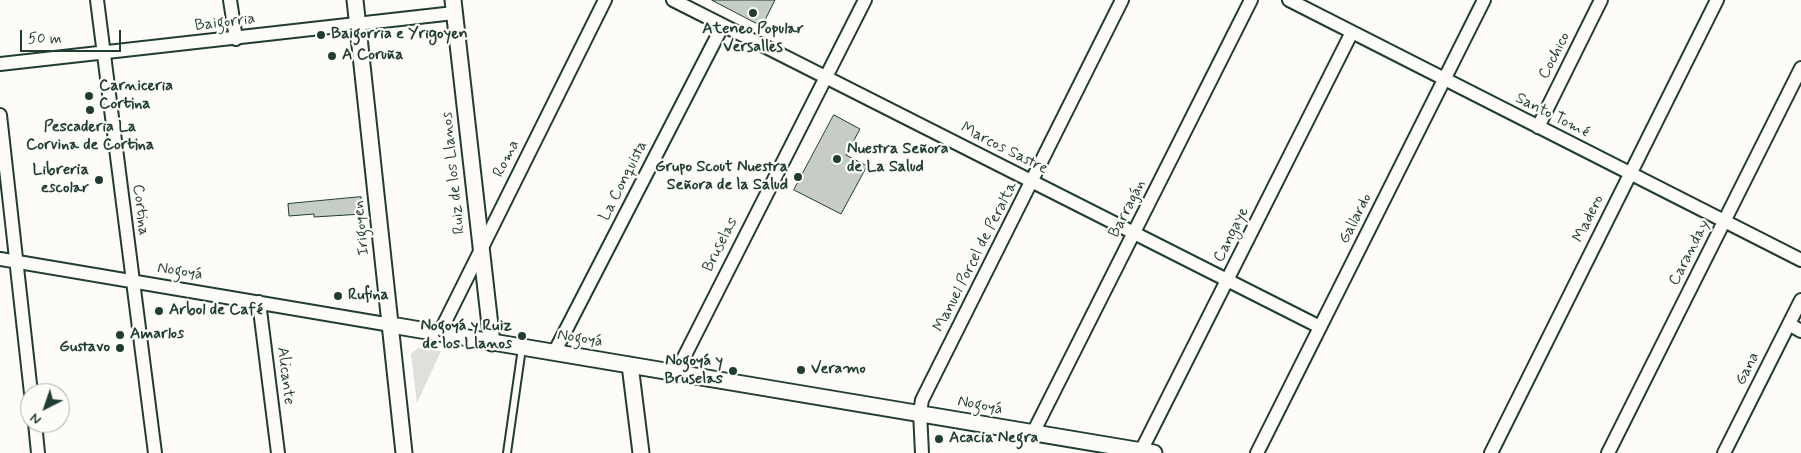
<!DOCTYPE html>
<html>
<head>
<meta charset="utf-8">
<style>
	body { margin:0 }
	#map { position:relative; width:1801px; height:453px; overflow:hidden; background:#fdfcf7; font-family:Mynerve,sans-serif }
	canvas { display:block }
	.north { position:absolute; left:20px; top:383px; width:50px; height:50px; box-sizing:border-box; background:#fdfcf7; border:1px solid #a4b0a9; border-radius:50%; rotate:221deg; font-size:14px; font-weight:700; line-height:20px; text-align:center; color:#1f3d34 }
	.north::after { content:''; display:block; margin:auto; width:18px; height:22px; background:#1f3d34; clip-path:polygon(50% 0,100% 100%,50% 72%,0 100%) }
	.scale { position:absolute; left:20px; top:30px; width:101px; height:22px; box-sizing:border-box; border:2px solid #1f3d34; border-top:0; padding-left:6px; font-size:15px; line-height:18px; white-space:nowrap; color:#1f3d34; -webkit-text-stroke:4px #fdfcf7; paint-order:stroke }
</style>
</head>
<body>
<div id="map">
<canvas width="1801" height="453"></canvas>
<div class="north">N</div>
<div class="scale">50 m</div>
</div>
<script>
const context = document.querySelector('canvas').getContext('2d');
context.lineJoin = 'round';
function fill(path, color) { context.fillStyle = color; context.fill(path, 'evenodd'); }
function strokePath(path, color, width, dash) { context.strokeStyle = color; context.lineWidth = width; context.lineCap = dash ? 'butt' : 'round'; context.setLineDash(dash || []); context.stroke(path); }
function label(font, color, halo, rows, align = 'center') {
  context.font = font + ' Mynerve,sans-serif'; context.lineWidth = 4.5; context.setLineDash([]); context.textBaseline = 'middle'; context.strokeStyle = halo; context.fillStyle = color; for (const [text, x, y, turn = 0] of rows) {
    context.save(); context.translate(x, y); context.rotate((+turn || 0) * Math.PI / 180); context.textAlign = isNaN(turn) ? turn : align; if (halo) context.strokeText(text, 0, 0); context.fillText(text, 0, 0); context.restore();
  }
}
const green = new Path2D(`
	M 418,348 L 441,351 L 417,403 L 411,354 Z`);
const building = new Path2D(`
	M 712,0 L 775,0 L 762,26 Z
	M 834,115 L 860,129 L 846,155 L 867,166 L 841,214 L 794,190 Z
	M 361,197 L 363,214 L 314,217 L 314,214 L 289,216 L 288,204 Z`);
const service = new Path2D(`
	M 507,453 L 522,348`);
const minor = new Path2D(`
	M 97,0 L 155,453
	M 230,0 L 236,39
	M 673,0 L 1320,327
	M 1289,0 L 1801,260
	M 0,64 L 454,13
	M 0,115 L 31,393
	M 1538,127 L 1601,0
	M 0,259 L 391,325
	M 259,302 L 278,453
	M 1789,324 L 1801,331
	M 439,334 L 605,0
	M 554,353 L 723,25
	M 676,373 L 865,0
	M 35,423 L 38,453
	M 1033,433 L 1251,0
	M 1141,451 L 1352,32
	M 922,453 L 920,412 L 922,400 L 1122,0
	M 1257,453 L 1484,0
	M 1491,453 L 1717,0
	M 1608,453 L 1801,68
	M 1724,453 L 1801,300`);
const tertiary = new Path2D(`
	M 355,0 L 404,453
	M 453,0 L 492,343
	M 391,325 L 1154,453
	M 630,365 L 641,453`);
const markers = [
	[753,13,5,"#1f3d34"],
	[321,35,5,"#1f3d34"],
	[332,56,5,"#1f3d34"],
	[89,96,5,"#1f3d34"],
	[90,110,5,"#1f3d34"],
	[837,159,5,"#1f3d34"],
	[798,177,5,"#1f3d34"],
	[99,180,5,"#1f3d34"],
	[338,296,5,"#1f3d34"],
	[159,311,5,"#1f3d34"],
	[120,335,5,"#1f3d34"],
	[522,336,5,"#1f3d34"],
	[120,348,5,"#1f3d34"],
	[801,370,5,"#1f3d34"],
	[733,371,5,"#1f3d34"],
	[939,439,5,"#1f3d34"]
];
const streetNames = [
	["Baigorria",225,23,-7],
	["Cochico",1555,56,-63],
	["Santo Tomé",1552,116,27],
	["Marcos Sastre",1004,149,27],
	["Roma",507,159,-63],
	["Ruiz de los Llanos",454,173,-96],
	["La Conquista",624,181,-63],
	["Barragán",1128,209,-63],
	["Cortina",140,210,83],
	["Gallardo",1356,219,-63],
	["Madero",1589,219,-64],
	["Irigoyen",362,228,-96],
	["Cangaye",1232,235,-63],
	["Bruselas",721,245,-63],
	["Caranday",1690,253,-63],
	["Manuel Porcel de Peralta",976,257,-63],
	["Nogoyá",180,272,9],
	["Nogoyá",580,339,9],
	["Gana",1748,369,-63],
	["Alicante",285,376,83],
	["Nogoyá",980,406,11]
];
const poiNames = [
	["Ateneo Popular",753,30,"center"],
	["Versalles",753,48,"center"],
	["Baigorria e Yrigoyen",331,35],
	["A Coruña",342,56],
	["Carniceria",99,87],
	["Cortina",99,105],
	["Pescaderia La",90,128,"center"],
	["Corvina de Cortina",90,146,"center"],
	["Nuestra Señora",847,150],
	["de La Salud",847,168],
	["Grupo Scout Nuestra",788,168,"right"],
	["Señora de la Salud",788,186,"right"],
	["Libreria",89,171,"right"],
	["escolar",89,189,"right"],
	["Rufina",348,296],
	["Arbol de Café",169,311],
	["Nogoyá y Ruiz",512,327,"right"],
	["de los Llanos",512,345,"right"],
	["Amarlos",130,335],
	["Gustavo",110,348,"right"],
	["Nogoyá y",723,362,"right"],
	["Bruselas",723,380,"right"],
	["Veramo",811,370],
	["Acacia Negra",949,439]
];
fill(green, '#dde0db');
fill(building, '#c6cdc7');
strokePath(building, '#1f3d34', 1);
strokePath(service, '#1f3d34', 10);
strokePath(minor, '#1f3d34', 16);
strokePath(tertiary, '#1f3d34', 19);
strokePath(service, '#fdfcf7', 6);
strokePath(minor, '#fdfcf7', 12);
strokePath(tertiary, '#fdfcf7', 15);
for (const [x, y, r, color] of markers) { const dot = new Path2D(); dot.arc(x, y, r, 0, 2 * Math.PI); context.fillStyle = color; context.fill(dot); strokePath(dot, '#fdfcf7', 2); }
label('16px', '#1f3d34', '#fdfcf7', streetNames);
label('bold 16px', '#1f3d34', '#fdfcf7', poiNames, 'left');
</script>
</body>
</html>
